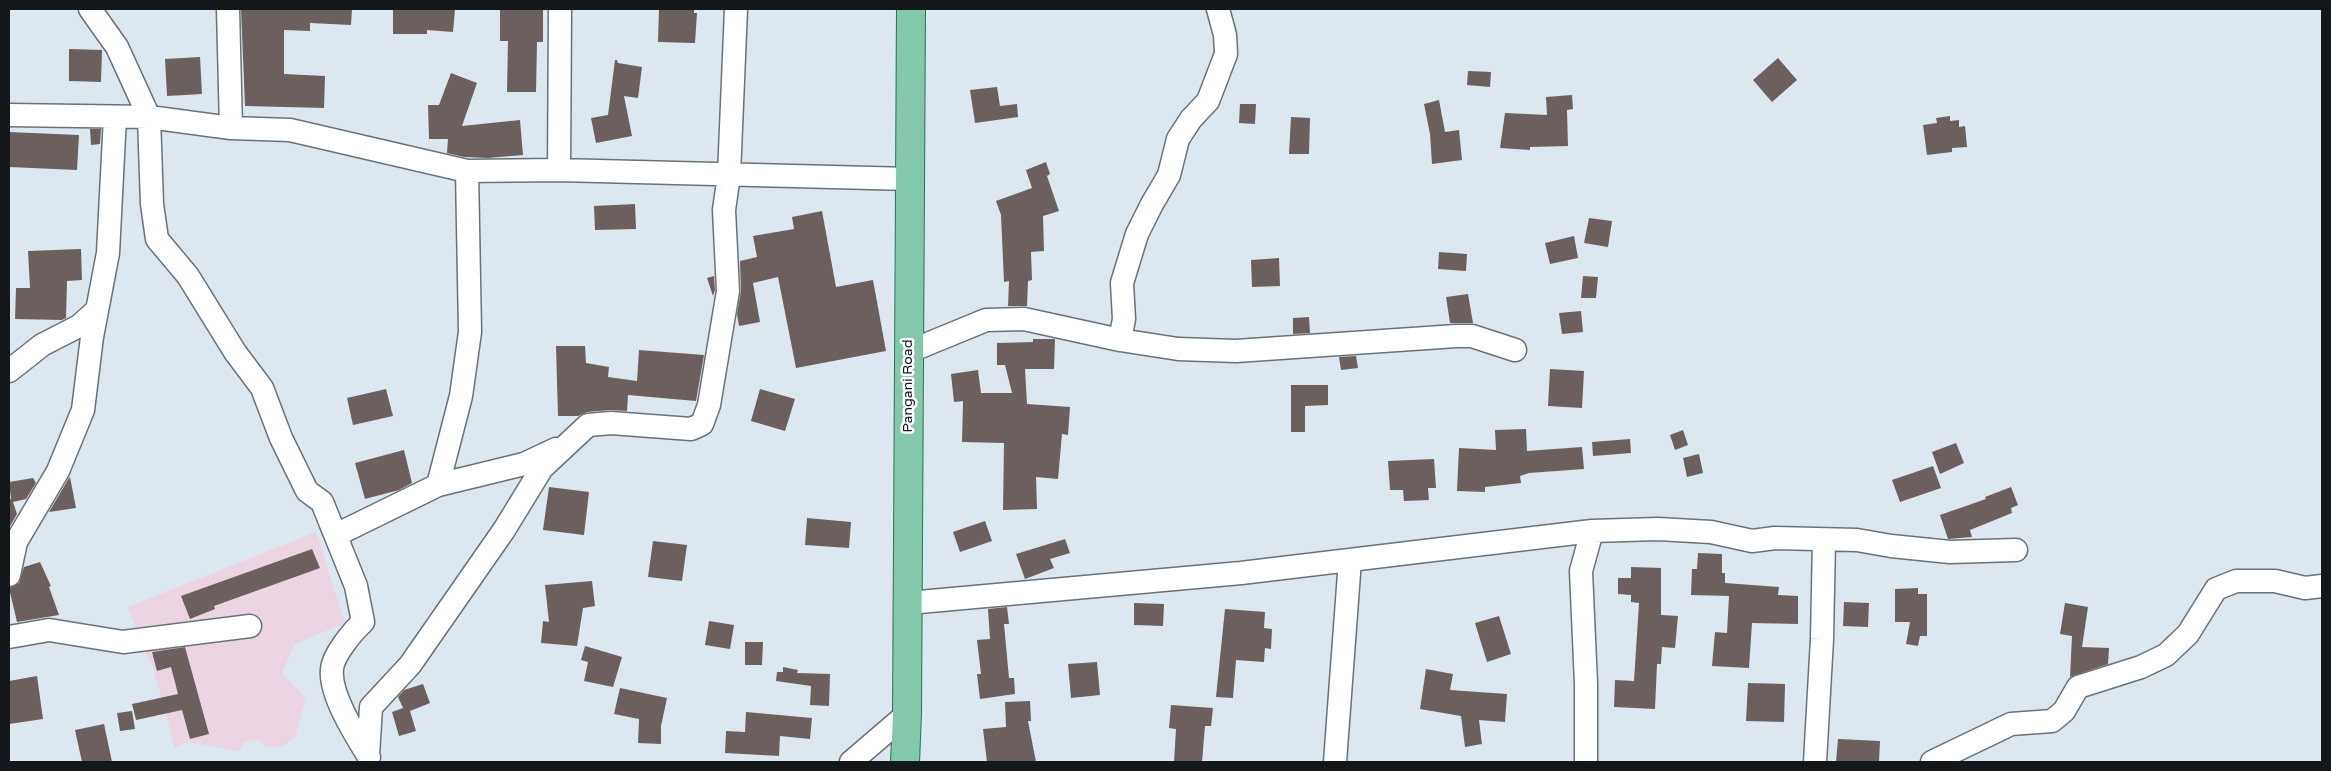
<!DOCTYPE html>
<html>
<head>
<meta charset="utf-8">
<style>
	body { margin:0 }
	#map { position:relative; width:2331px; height:771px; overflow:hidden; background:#dde7f0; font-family:"Varela Round",sans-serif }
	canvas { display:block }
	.frame { position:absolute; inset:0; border:10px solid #131719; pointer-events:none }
</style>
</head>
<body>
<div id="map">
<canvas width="2331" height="771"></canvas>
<div class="frame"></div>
</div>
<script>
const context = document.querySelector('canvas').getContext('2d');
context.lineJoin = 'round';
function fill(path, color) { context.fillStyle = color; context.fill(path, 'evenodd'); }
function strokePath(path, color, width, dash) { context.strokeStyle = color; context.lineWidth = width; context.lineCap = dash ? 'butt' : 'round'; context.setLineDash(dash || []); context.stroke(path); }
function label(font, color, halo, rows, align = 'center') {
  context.font = font + ' "Varela Round",sans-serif'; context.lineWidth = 5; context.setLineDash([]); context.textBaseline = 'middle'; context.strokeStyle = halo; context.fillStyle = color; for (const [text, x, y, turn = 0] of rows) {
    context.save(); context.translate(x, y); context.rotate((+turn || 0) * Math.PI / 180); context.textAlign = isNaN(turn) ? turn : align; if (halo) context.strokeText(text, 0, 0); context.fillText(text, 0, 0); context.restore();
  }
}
const education = new Path2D(`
	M 316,532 L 345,623 L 295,644 L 282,673 L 306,698 L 295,737 L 281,747 L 266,747 L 258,739 L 243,743 L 240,751 L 189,742 L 175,748 L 153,667 L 142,645 L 128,607 Z`);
const building = new Path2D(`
	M 241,9 L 352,9 L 351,25 L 310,23 L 310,31 L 284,30 L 284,74 L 325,76 L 324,108 L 245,106 Z
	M 393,9 L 455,9 L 453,32 L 427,30 L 427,34 L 393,34 Z
	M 500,9 L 543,9 L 543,42 L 537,42 L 536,92 L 507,92 L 508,41 L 500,41 Z
	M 659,9 L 694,9 L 694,13 L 697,13 L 695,43 L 658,42 Z
	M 69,49 L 102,50 L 101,82 L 69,81 Z
	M 200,57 L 202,94 L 167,96 L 165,59 Z
	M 1778,58 L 1797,80 L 1772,102 L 1753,80 Z
	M 615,60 L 617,60 L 618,63 L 642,67 L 638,98 L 624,96 L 632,136 L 596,143 L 591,118 L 608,115 Z
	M 1468,71 L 1491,72 L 1490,87 L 1467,85 Z
	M 451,73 L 477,83 L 462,126 L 520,120 L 523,155 L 488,158 L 464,157 L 447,153 L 448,139 L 429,139 L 428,105 L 439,105 Z
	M 997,87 L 1000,106 L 1017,104 L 1018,117 L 975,123 L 970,90 Z
	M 1572,95 L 1573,109 L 1567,110 L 1568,146 L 1530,147 L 1530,150 L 1500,148 L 1505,113 L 1547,115 L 1546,97 Z
	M 1439,100 L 1445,132 L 1459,130 L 1462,160 L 1432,164 L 1430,134 L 1424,104 Z
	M 1240,104 L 1256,104 L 1255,124 L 1239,123 Z
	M 1950,116 L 1950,121 L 1959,120 L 1959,127 L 1965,126 L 1967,147 L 1952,148 L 1952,152 L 1927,155 L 1923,125 L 1937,123 L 1936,118 Z
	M 1291,117 L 1310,118 L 1309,154 L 1289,154 Z
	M 90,129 L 101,129 L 100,144 L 91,145 Z
	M 9,132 L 79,135 L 77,170 L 9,167 Z
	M 1046,162 L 1050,174 L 1047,176 L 1059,211 L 1043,216 L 1044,251 L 1031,252 L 1032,280 L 1028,281 L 1027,306 L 1008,306 L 1009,281 L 1004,282 L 1001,215 L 996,201 L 1032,188 L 1026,170 Z
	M 635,204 L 636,229 L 595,230 L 594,206 Z
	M 822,211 L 836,287 L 873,280 L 886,351 L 796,368 L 778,277 L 753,283 L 760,322 L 739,326 L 737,314 L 741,291 L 740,261 L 757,257 L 753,236 L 794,229 L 792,217 Z
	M 1589,218 L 1612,221 L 1608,247 L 1584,243 Z
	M 1574,236 L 1578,258 L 1550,264 L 1545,243 Z
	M 81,249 L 82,280 L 67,281 L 66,318 L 62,320 L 15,319 L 16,288 L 30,288 L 28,251 Z
	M 1439,252 L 1467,254 L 1466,271 L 1438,269 Z
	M 1279,258 L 1280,286 L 1252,287 L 1251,260 Z
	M 714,276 L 715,290 L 713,296 L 707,278 Z
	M 1583,276 L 1598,277 L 1596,298 L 1581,298 Z
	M 1468,294 L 1473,323 L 1450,323 L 1446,297 Z
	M 1581,311 L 1583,332 L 1562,334 L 1559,313 Z
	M 1309,317 L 1310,333 L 1293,334 L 1293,318 Z
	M 1033,339 L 1055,339 L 1054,369 L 1025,369 L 1027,404 L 1070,407 L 1068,435 L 1062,434 L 1058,479 L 1036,477 L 1037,509 L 1003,510 L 1004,443 L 962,442 L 963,401 L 954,402 L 951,374 L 978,370 L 981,393 L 1012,393 L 1005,365 L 997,365 L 997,343 L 1033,342 Z
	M 556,346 L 585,346 L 586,363 L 609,367 L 608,377 L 637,381 L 639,350 L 704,355 L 696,401 L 628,395 L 627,411 L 610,410 L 587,412 L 578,416 L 558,416 Z
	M 1356,356 L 1358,368 L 1341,370 L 1339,357 Z
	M 1550,369 L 1584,371 L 1582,408 L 1548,406 Z
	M 1291,385 L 1328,385 L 1328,405 L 1305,406 L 1305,432 L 1291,432 Z
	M 386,389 L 393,416 L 353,425 L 347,398 Z
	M 760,389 L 795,399 L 785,431 L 751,421 Z
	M 1526,429 L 1527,451 L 1582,447 L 1584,469 L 1529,473 L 1520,476 L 1521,483 L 1485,487 L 1485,492 L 1457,491 L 1459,448 L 1496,450 L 1495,430 Z
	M 1683,430 L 1688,445 L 1675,450 L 1670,435 Z
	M 1630,439 L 1631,453 L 1593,456 L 1592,442 Z
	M 1956,443 L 1964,463 L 1940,474 L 1932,452 Z
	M 404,450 L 412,483 L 399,490 L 365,499 L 355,463 Z
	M 1699,454 L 1703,473 L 1687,477 L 1683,458 Z
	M 1434,459 L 1436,488 L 1428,488 L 1429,500 L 1404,501 L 1403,490 L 1390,490 L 1388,461 Z
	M 1933,466 L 1941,488 L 1900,502 L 1892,480 Z
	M 70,477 L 76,508 L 49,512 L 69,478 Z
	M 33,478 L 36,483 L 26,499 L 13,502 L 17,514 L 9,528 L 9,499 L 11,499 L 9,482 Z
	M 549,487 L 589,492 L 584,535 L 543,530 Z
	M 2011,487 L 2018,505 L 2011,508 L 2012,513 L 1970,530 L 1972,537 L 1948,539 L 1940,515 L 1986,499 L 1985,497 Z
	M 807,518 L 851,522 L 849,548 L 805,545 Z
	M 985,521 L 992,541 L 960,552 L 953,532 Z
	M 1065,539 L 1070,553 L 1050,559 L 1054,568 L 1025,579 L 1016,554 Z
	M 653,541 L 687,545 L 682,581 L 648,577 Z
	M 312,549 L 320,568 L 214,606 L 215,609 L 190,619 L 181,596 Z
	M 1698,553 L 1722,554 L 1722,573 L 1725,573 L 1725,583 L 1779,587 L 1778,595 L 1798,596 L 1798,624 L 1752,623 L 1749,668 L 1712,666 L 1715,632 L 1727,633 L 1729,596 L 1691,595 L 1692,569 L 1697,569 Z
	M 40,562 L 51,586 L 49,587 L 59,615 L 17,622 L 9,588 L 19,583 L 24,567 Z
	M 1631,567 L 1661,568 L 1661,615 L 1678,616 L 1675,648 L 1662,647 L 1661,664 L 1657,664 L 1655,709 L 1614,707 L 1615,680 L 1634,681 L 1639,603 L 1631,602 L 1631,595 L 1618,594 L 1618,578 L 1631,578 Z
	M 592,581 L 595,606 L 583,608 L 577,646 L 541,643 L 543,621 L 549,622 L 545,585 Z
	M 1918,588 L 1918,594 L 1927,594 L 1927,636 L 1920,636 L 1918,646 L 1906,644 L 1910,622 L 1895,622 L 1895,589 Z
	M 1844,602 L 1869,603 L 1868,627 L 1843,626 Z
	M 1134,603 L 1164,604 L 1163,626 L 1134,625 Z
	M 2065,603 L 2088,607 L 2082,647 L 2109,648 L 2108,664 L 2070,677 L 2072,636 L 2060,634 Z
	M 1007,607 L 1009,624 L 1004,624 L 1009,678 L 1014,678 L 1015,694 L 980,699 L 977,674 L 981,674 L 977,640 L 990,639 L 988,609 Z
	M 1225,609 L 1265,612 L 1264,628 L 1272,629 L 1271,649 L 1265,648 L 1264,662 L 1236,660 L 1233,698 L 1216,697 Z
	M 1499,616 L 1511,654 L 1487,662 L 1475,623 Z
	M 709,621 L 734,625 L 730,649 L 705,645 Z
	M 745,642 L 763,642 L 762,665 L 745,665 Z
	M 585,646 L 622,657 L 613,687 L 584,681 L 588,662 L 581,660 Z
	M 185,647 L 209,734 L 190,739 L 182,710 L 136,720 L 132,704 L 178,694 L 171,667 L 157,671 L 152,652 Z
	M 1097,662 L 1100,695 L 1071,698 L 1068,664 Z
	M 783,667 L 798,670 L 797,673 L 830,674 L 829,706 L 810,705 L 811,686 L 776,681 L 777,672 L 783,672 Z
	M 1426,669 L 1453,674 L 1450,690 L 1507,694 L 1505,722 L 1479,720 L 1482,744 L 1465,747 L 1461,716 L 1420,709 Z
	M 37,676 L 43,719 L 9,724 L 9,681 Z
	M 1748,683 L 1785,684 L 1784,722 L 1746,721 Z
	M 423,684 L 430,703 L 410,711 L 416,731 L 399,736 L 392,712 L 403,708 L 398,697 L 404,690 Z
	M 620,688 L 667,698 L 661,726 L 661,744 L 638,743 L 639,719 L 614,714 Z
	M 1030,701 L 1031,721 L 1028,721 L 1036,762 L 987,762 L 983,729 L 1006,727 L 1005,702 Z
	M 1171,705 L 1213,708 L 1211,726 L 1205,726 L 1202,762 L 1174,762 L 1176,729 L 1169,728 Z
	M 132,711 L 135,729 L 120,731 L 117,713 Z
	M 746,712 L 812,718 L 810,739 L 780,736 L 779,756 L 725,753 L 726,731 L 745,732 Z
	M 104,724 L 112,762 L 82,762 L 75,730 Z
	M 1838,739 L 1880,741 L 1879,762 L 1836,762 Z`);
const minor = new Path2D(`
	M 90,9 L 117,47 L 149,117 L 152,204 L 157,239 L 188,276 L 235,352 L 262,388 L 281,438 L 307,491 L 322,502 L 356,586 L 363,622 C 353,631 333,655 332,669 C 329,694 356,736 369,757
	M 228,9 L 231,128
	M 9,115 L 149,117 L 231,128 L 290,130 L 467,171 L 559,170 L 910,179
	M 559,170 L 560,9
	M 1120,340 L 1124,319 L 1122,283 L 1137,234 L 1152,204 L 1169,175 L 1178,139 L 1191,119 L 1208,101 L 1226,54 L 1225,35 L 1218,9
	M 908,352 L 986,320 L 1024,319 L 1120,340 L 1178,349 L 1236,351 L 1456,336 L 1472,336 L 1515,350
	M 9,371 L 42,345 L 79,326 L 97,310
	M 438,485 L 461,396 L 470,332 L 467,171
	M 336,535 L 438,485 L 524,464 L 556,449
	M 9,575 L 16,542 L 58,471 L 83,410 L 92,337 L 108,253 L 115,117
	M 908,603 L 1241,573 L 1592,531
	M 9,637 L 49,630 L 123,642 L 250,626
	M 368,755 L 371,707 L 410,665 L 504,530 L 542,468 L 588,425 L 611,423 L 691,429 L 702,424 L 709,405 L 728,291 L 724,210 L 729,175 L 736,9
	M 851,762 L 907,714
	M 1335,762 L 1350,560
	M 1586,762 L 1586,684 L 1581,571 L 1592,531 L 1658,529 L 1711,532 L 1752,541 L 1775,538 L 1857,540 L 1891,546 L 1950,552 L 2016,550
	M 1815,762 L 1822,639 L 1824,540
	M 1932,762 L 2011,724 L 2052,721 L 2064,711 L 2078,687 L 2141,667 L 2166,655 L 2188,634 L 2216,589 L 2236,581 L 2275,581 L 2305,588 L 2322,586`);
const major = new Path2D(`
	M 905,762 L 907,714 L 911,9`);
const streetNames = [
	["Pangani Road",908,386,-90]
];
fill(education, '#ebd5e2');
fill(building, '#6c605e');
strokePath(minor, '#697279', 25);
strokePath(major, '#277355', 30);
strokePath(minor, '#fff', 22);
strokePath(major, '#84c8ac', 28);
label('14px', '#131719', '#fff', streetNames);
</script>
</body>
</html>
